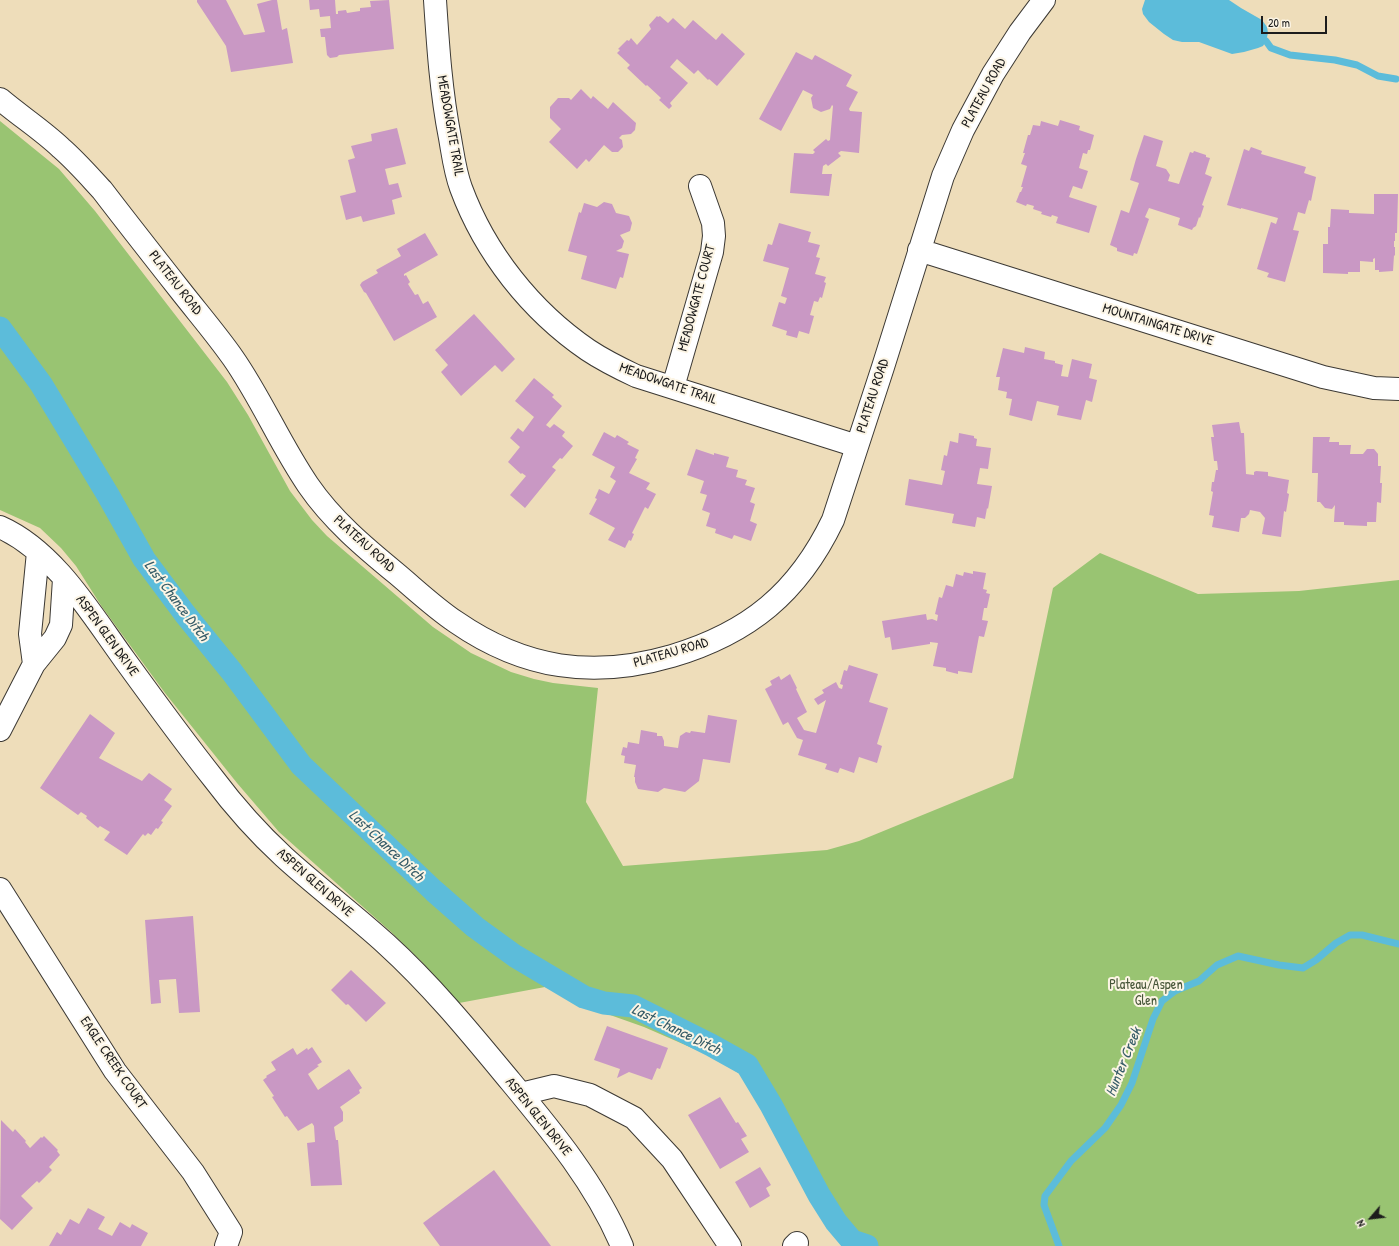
<!DOCTYPE html>
<html>
<head>
<meta charset="utf-8">
<style>
	body { margin:0 }
	#map { position:relative; width:1399px; height:1246px; overflow:hidden; background:#eeddba; font-family:"Patrick Hand",sans-serif }
	canvas { display:block }
	.north { position:absolute; left:1351px; top:1198px; width:40px; height:40px; -webkit-text-stroke:3px #fcf5e5; paint-order:stroke; rotate:242deg; font-size:11px; font-weight:700; line-height:16px; text-align:center; color:#1c1c1c }
	.north::after { content:''; display:block; margin:auto; width:14px; height:18px; background:#1c1c1c; clip-path:polygon(50% 0,100% 100%,50% 72%,0 100%) }
	.scale { position:absolute; left:1261px; top:16px; width:66px; height:18px; box-sizing:border-box; border:2px solid #1c1c1c; border-top:0; padding-left:5px; font-size:12px; line-height:14px; white-space:nowrap; color:#1c1c1c; -webkit-text-stroke:3px #fcf5e5; paint-order:stroke }
</style>
</head>
<body>
<div id="map">
<canvas width="1399" height="1246"></canvas>
<div class="north">N</div>
<div class="scale">20 m</div>
</div>
<script>
const context = document.querySelector('canvas').getContext('2d');
context.lineJoin = 'round';
function fill(path, color) { context.fillStyle = color; context.fill(path, 'evenodd'); }
function strokePath(path, color, width, dash) { context.strokeStyle = color; context.lineWidth = width; context.lineCap = dash ? 'butt' : 'round'; context.setLineDash(dash || []); context.stroke(path); }
function label(font, color, halo, rows, align = 'center') {
  context.font = font + ' "Patrick Hand",sans-serif'; context.lineWidth = 4; context.setLineDash([]); context.textBaseline = 'middle'; context.strokeStyle = halo; context.fillStyle = color; for (const [text, x, y, turn = 0] of rows) {
    context.save(); context.translate(x, y); context.rotate((+turn || 0) * Math.PI / 180); context.textAlign = isNaN(turn) ? turn : align; if (halo) context.strokeText(text, 0, 0); context.fillText(text, 0, 0); context.restore();
  }
}
const green = new Path2D(`
	M 0,121 L 59,169 L 95,211 L 227,382 L 248,415 L 290,491 L 312,520 L 327,536 L 433,627 L 471,653 L 511,672 L 534,679 L 553,683 L 598,688 L 586,802 L 623,866 L 827,850 L 859,841 L 1013,778 L 1053,588 L 1100,553 L 1198,594 L 1299,591 L 1399,580 L 1399,1246 L 844,1246 L 836,1238 L 824,1222 L 747,1083 L 740,1074 L 715,1058 L 644,1027 L 596,1010 L 545,987 L 459,1003 L 421,961 L 390,931 L 279,832 L 237,783 L 165,693 L 102,607 L 76,566 L 61,548 L 40,528 L 0,510 Z`);
const water = new Path2D(`
	M 1145,0 L 1229,0 L 1241,8 L 1262,20 L 1267,27 L 1268,33 L 1266,41 L 1263,46 L 1258,48 L 1244,52 L 1232,54 L 1199,42 L 1182,42 L 1173,40 L 1164,34 L 1149,22 L 1143,14 L 1142,9 Z`);
const stream = new Path2D(`
	M 1266,41 L 1271,48 L 1290,55 L 1335,60 L 1357,65 L 1378,76 L 1396,79
	M 1059,1246 L 1044,1205 L 1045,1196 L 1071,1161 L 1105,1128 L 1121,1105 L 1132,1083 L 1153,1019 L 1162,1001 L 1175,991 L 1199,981 L 1217,965 L 1238,956 L 1279,965 L 1303,968 L 1316,960 L 1336,943 L 1350,935 L 1362,935 L 1399,944`);
const canal = new Path2D(`
	M 0,328 L 41,384 L 108,495 L 144,559 L 185,614 L 232,672 L 301,765 L 434,891 L 475,927 L 515,956 L 584,997 L 604,1003 L 633,1006 L 711,1045 L 747,1065 L 771,1105 L 819,1195 L 836,1222 L 852,1241 L 867,1246`);
const building = new Path2D(`
	M 197,0 L 226,0 L 244,35 L 265,32 L 257,4 L 272,0 L 277,0 L 282,30 L 287,28 L 293,63 L 231,72 L 226,46 L 197,2 Z
	M 309,0 L 335,0 L 336,14 L 338,14 L 338,11 L 346,10 L 347,13 L 360,11 L 360,8 L 371,7 L 370,1 L 389,0 L 394,49 L 339,55 L 337,57 L 330,58 L 327,55 L 325,37 L 321,37 L 320,29 L 331,28 L 330,16 L 320,17 L 319,9 L 310,10 Z
	M 657,16 L 658,17 L 660,16 L 668,23 L 673,18 L 685,29 L 693,20 L 716,40 L 722,33 L 745,54 L 717,86 L 709,79 L 708,80 L 698,70 L 694,74 L 677,59 L 670,67 L 688,83 L 670,103 L 672,106 L 669,109 L 659,100 L 661,98 L 647,85 L 646,86 L 627,68 L 630,65 L 617,53 L 620,50 L 618,49 L 627,40 L 629,41 L 631,38 L 637,45 L 651,29 L 649,25 Z
	M 796,52 L 812,60 L 815,55 L 852,75 L 846,86 L 858,92 L 849,109 L 850,111 L 862,112 L 859,153 L 841,151 L 838,153 L 841,156 L 828,166 L 826,164 L 823,166 L 822,174 L 832,174 L 829,196 L 790,193 L 794,153 L 813,154 L 815,152 L 813,150 L 826,139 L 828,141 L 830,140 L 833,106 L 832,105 L 830,109 L 821,112 L 813,108 L 811,98 L 813,95 L 803,90 L 781,131 L 759,119 Z
	M 581,89 L 591,99 L 593,96 L 608,109 L 613,102 L 636,123 L 635,130 L 631,134 L 622,135 L 619,138 L 622,140 L 623,147 L 618,152 L 612,152 L 604,145 L 589,162 L 586,159 L 577,169 L 549,142 L 561,129 L 550,118 L 550,107 L 558,98 L 569,98 L 571,100 Z
	M 1060,120 L 1080,126 L 1079,130 L 1094,135 L 1090,150 L 1088,150 L 1087,154 L 1083,153 L 1079,168 L 1088,171 L 1082,189 L 1073,186 L 1069,197 L 1097,206 L 1089,233 L 1056,223 L 1058,217 L 1052,215 L 1051,217 L 1041,214 L 1042,212 L 1033,209 L 1034,206 L 1027,204 L 1026,206 L 1016,202 L 1020,192 L 1021,192 L 1023,187 L 1021,187 L 1027,166 L 1021,164 L 1025,153 L 1023,153 L 1028,135 L 1030,135 L 1033,125 L 1040,126 L 1041,121 L 1058,126 Z
	M 397,128 L 406,164 L 385,169 L 389,185 L 398,183 L 402,197 L 392,200 L 395,214 L 363,222 L 361,216 L 346,220 L 340,196 L 356,192 L 348,160 L 355,158 L 351,146 L 372,141 L 371,134 Z
	M 1144,135 L 1163,141 L 1156,166 L 1166,169 L 1170,175 L 1168,181 L 1179,184 L 1190,152 L 1193,153 L 1194,151 L 1206,155 L 1206,157 L 1210,158 L 1205,174 L 1212,177 L 1202,205 L 1204,206 L 1200,218 L 1199,217 L 1196,226 L 1193,228 L 1192,230 L 1178,225 L 1180,218 L 1149,208 L 1145,217 L 1149,219 L 1137,254 L 1134,253 L 1133,256 L 1117,251 L 1117,248 L 1110,245 L 1121,210 L 1129,213 L 1139,183 L 1130,180 L 1136,159 Z
	M 1251,147 L 1262,151 L 1261,154 L 1306,167 L 1304,173 L 1316,177 L 1311,201 L 1309,200 L 1305,214 L 1298,212 L 1293,230 L 1299,231 L 1285,282 L 1267,277 L 1269,273 L 1257,269 L 1271,222 L 1276,224 L 1278,218 L 1241,208 L 1241,209 L 1227,205 L 1244,149 L 1249,151 Z
	M 1374,194 L 1398,194 L 1397,233 L 1395,233 L 1395,241 L 1394,241 L 1394,247 L 1395,247 L 1395,256 L 1394,255 L 1393,271 L 1379,272 L 1379,270 L 1375,270 L 1375,258 L 1373,259 L 1373,262 L 1360,261 L 1360,272 L 1348,272 L 1348,274 L 1323,273 L 1323,244 L 1328,244 L 1328,227 L 1330,227 L 1331,209 L 1349,210 L 1349,213 L 1374,214 Z
	M 604,202 L 612,204 L 616,213 L 629,216 L 632,223 L 630,231 L 620,235 L 624,241 L 622,248 L 616,251 L 629,254 L 623,278 L 620,277 L 616,289 L 581,279 L 587,256 L 568,251 L 579,212 L 581,213 L 584,203 L 597,207 Z
	M 779,223 L 811,232 L 808,242 L 820,245 L 816,257 L 820,258 L 815,274 L 826,277 L 824,282 L 826,283 L 822,298 L 820,297 L 818,302 L 814,301 L 810,315 L 814,316 L 809,334 L 799,331 L 797,338 L 786,335 L 787,331 L 772,326 L 779,302 L 785,304 L 787,298 L 781,296 L 789,268 L 763,261 L 768,244 L 772,245 Z
	M 425,233 L 438,255 L 404,274 L 404,276 L 406,275 L 410,282 L 408,284 L 415,295 L 418,294 L 423,304 L 428,301 L 437,317 L 394,341 L 366,293 L 364,292 L 360,285 L 362,282 L 378,273 L 376,270 L 401,256 L 397,249 Z
	M 474,314 L 515,359 L 502,372 L 495,365 L 461,396 L 441,372 L 448,365 L 435,350 Z
	M 1025,347 L 1045,352 L 1044,359 L 1055,361 L 1055,363 L 1063,365 L 1061,376 L 1068,377 L 1072,359 L 1092,364 L 1089,378 L 1097,380 L 1092,402 L 1086,400 L 1081,420 L 1057,415 L 1059,406 L 1037,401 L 1032,421 L 1009,415 L 1012,399 L 1006,398 L 1007,392 L 998,390 L 1000,377 L 996,377 L 1003,348 L 1024,353 Z
	M 534,378 L 554,395 L 552,397 L 562,406 L 546,425 L 550,428 L 554,424 L 565,432 L 562,436 L 573,446 L 562,459 L 560,458 L 552,467 L 556,470 L 525,508 L 510,495 L 526,476 L 522,473 L 521,474 L 508,462 L 520,447 L 510,438 L 518,428 L 523,432 L 534,417 L 515,401 Z
	M 1239,422 L 1241,433 L 1244,433 L 1246,474 L 1254,475 L 1254,472 L 1256,471 L 1268,472 L 1268,476 L 1289,480 L 1287,493 L 1289,494 L 1286,512 L 1284,511 L 1281,537 L 1262,534 L 1265,518 L 1260,512 L 1250,510 L 1249,514 L 1245,518 L 1241,518 L 1239,532 L 1212,527 L 1214,516 L 1209,515 L 1213,492 L 1211,491 L 1212,482 L 1214,482 L 1216,470 L 1218,470 L 1217,461 L 1214,461 L 1211,437 L 1214,437 L 1212,425 Z
	M 604,432 L 615,438 L 617,435 L 629,442 L 627,444 L 639,450 L 635,458 L 637,459 L 629,473 L 650,483 L 646,489 L 656,494 L 648,509 L 645,507 L 632,533 L 634,534 L 631,541 L 629,540 L 625,548 L 608,540 L 615,528 L 589,514 L 597,499 L 595,498 L 599,489 L 609,494 L 616,481 L 610,477 L 615,467 L 592,455 Z
	M 959,433 L 974,436 L 974,438 L 977,439 L 976,446 L 991,448 L 988,469 L 980,468 L 977,484 L 992,486 L 988,509 L 987,508 L 985,519 L 977,517 L 975,527 L 952,523 L 954,514 L 905,505 L 909,479 L 942,485 L 945,471 L 941,470 L 944,455 L 947,456 L 950,441 L 958,443 Z
	M 1313,437 L 1330,437 L 1329,442 L 1339,442 L 1339,445 L 1351,445 L 1350,454 L 1363,454 L 1367,449 L 1374,449 L 1378,454 L 1378,466 L 1381,466 L 1380,483 L 1382,483 L 1381,503 L 1377,502 L 1376,522 L 1367,522 L 1367,526 L 1344,525 L 1344,522 L 1334,522 L 1335,505 L 1332,509 L 1325,508 L 1320,502 L 1317,502 L 1318,473 L 1312,473 Z
	M 696,449 L 714,455 L 714,453 L 729,457 L 726,467 L 738,470 L 736,477 L 747,480 L 745,485 L 755,488 L 750,502 L 755,504 L 750,521 L 757,524 L 751,541 L 734,535 L 732,539 L 715,533 L 716,529 L 706,526 L 710,513 L 702,510 L 707,495 L 700,493 L 704,481 L 687,475 Z
	M 973,571 L 986,573 L 983,589 L 987,590 L 986,593 L 990,594 L 987,608 L 984,608 L 982,620 L 988,621 L 984,637 L 979,636 L 972,673 L 958,671 L 958,674 L 946,671 L 946,668 L 933,666 L 938,643 L 930,642 L 930,644 L 892,650 L 890,637 L 885,638 L 882,621 L 926,614 L 927,620 L 932,619 L 937,621 L 938,615 L 935,614 L 939,597 L 942,598 L 946,585 L 953,587 L 956,574 L 963,576 L 964,572 L 973,574 Z
	M 849,665 L 878,674 L 869,702 L 888,708 L 877,744 L 882,746 L 877,763 L 859,757 L 854,773 L 840,768 L 838,773 L 825,769 L 827,764 L 798,755 L 803,740 L 797,738 L 788,722 L 783,725 L 765,689 L 772,685 L 770,681 L 779,676 L 781,680 L 790,674 L 797,688 L 796,689 L 807,712 L 797,718 L 804,730 L 816,733 L 826,700 L 818,705 L 814,699 L 824,693 L 822,690 L 836,682 L 839,688 L 842,689 L 843,685 L 840,684 L 844,670 L 847,671 Z
	M 90,714 L 115,733 L 99,758 L 142,781 L 149,773 L 172,789 L 164,800 L 172,806 L 161,821 L 163,822 L 158,829 L 156,828 L 151,835 L 148,833 L 145,836 L 143,834 L 127,855 L 104,840 L 110,832 L 100,826 L 98,828 L 86,818 L 87,816 L 81,812 L 78,815 L 40,788 Z
	M 708,715 L 737,720 L 730,763 L 703,759 L 699,781 L 685,792 L 664,788 L 658,792 L 638,789 L 635,782 L 635,777 L 634,777 L 636,765 L 624,763 L 625,756 L 621,755 L 623,747 L 627,748 L 628,742 L 639,744 L 641,730 L 657,733 L 657,736 L 662,736 L 664,741 L 664,746 L 678,748 L 680,736 L 686,732 L 690,733 L 691,731 L 705,733 Z
	M 193,916 L 200,1012 L 179,1013 L 176,979 L 159,980 L 161,1003 L 151,1004 L 145,920 Z
	M 351,970 L 386,1003 L 366,1022 L 348,1004 L 346,1005 L 331,990 Z
	M 607,1026 L 668,1048 L 660,1069 L 657,1068 L 652,1080 L 629,1072 L 617,1078 L 620,1069 L 594,1060 Z
	M 312,1047 L 322,1062 L 317,1065 L 319,1066 L 308,1074 L 318,1090 L 349,1069 L 362,1088 L 359,1090 L 360,1093 L 340,1107 L 343,1112 L 343,1121 L 334,1127 L 336,1140 L 338,1140 L 342,1185 L 311,1186 L 307,1143 L 315,1142 L 314,1126 L 312,1123 L 298,1131 L 287,1116 L 285,1117 L 272,1097 L 274,1096 L 263,1080 L 267,1077 L 266,1076 L 276,1070 L 271,1062 L 293,1048 L 297,1055 L 307,1048 L 308,1050 Z
	M 720,1097 L 736,1123 L 738,1122 L 747,1136 L 741,1139 L 749,1152 L 720,1169 L 688,1115 Z
	M 1,1120 L 13,1132 L 15,1129 L 26,1141 L 25,1142 L 30,1148 L 41,1137 L 42,1138 L 44,1136 L 58,1150 L 57,1151 L 60,1155 L 49,1167 L 52,1170 L 39,1183 L 37,1181 L 21,1196 L 33,1208 L 12,1230 L 0,1219 Z
	M 760,1167 L 771,1185 L 766,1188 L 770,1196 L 750,1208 L 735,1182 Z
	M 494,1170 L 551,1246 L 440,1246 L 423,1223 Z
	M 88,1208 L 105,1217 L 98,1229 L 112,1236 L 120,1222 L 130,1228 L 132,1224 L 148,1233 L 141,1246 L 49,1246 L 57,1232 L 61,1235 L 70,1219 L 79,1224 Z`);
const minor = new Path2D(`
	M 435,0 C 438,46 441,92 450,138 C 453,155 455,172 461,188 C 485,253 531,311 588,350 C 603,360 619,368 636,376 L 857,446
	M 0,99 C 20,116 42,130 61,148 C 76,161 89,176 102,190 C 128,224 154,257 180,290 C 198,313 217,335 233,358 C 261,398 280,444 308,485 C 332,520 364,547 397,574 C 416,590 435,608 456,622 C 524,669 593,679 672,656 C 749,633 798,593 833,520 L 883,367 L 943,176 L 963,130 L 993,74 L 1020,32 L 1044,0
	M 919,250 L 1323,377 L 1374,388 L 1399,389
	M 673,387 L 712,252 L 714,236 L 713,223 L 700,186
	M 0,527 C 54,551 90,612 124,659 C 153,699 182,739 213,778 C 234,806 258,833 284,857 C 317,887 353,914 386,944 C 430,984 468,1030 506,1076 C 550,1129 595,1182 622,1246
	M 34,664 L 30,634 L 38,552
	M 0,730 L 34,664 L 55,638 L 61,625 L 64,579
	M 0,889 L 115,1071 L 193,1172 L 231,1232 L 226,1246
	M 521,1094 L 554,1086 L 590,1095 L 634,1118 L 672,1159 L 730,1246
	M 794,1246 L 797,1243`);
const streetNames = [
	["PLATEAU ROAD",984,93,-61],
	["MEADOWGATE TRAIL",450,126,80],
	["PLATEAU ROAD",175,283,52],
	["MEADOWGATE COURT",697,298,-75],
	["MOUNTAINGATE DRIVE",1158,325,17],
	["MEADOWGATE TRAIL",668,384,19],
	["PLATEAU ROAD",873,396,-72],
	["PLATEAU ROAD",364,544,42],
	["ASPEN GLEN DRIVE",107,636,54],
	["PLATEAU ROAD",671,653,-16],
	["ASPEN GLEN DRIVE",315,883,41],
	["EAGLE CREEK COURT",113,1063,56],
	["ASPEN GLEN DRIVE",538,1117,51]
];
const parkNames = [
	["Plateau/Aspen",1146,985],
	["Glen",1146,1001]
];
const waterNames = [
	["Last Chance Ditch",176,601,53],
	["Last Chance Ditch",386,846,43],
	["Last Chance Ditch",676,1030,26],
	["Hunter Creek",1124,1062,-68]
];
fill(green, '#99c472');
fill(water, '#5cbcda');
strokePath(stream, '#5cbcda', 7);
strokePath(canal, '#5cbcda', 23);
fill(building, '#c998c4');
strokePath(minor, '#3c3934', 24);
strokePath(minor, '#fff', 22);
label('14px', '#1c1c1c', '#fcf5e5', streetNames);
label('14px', '#48573a', '#fcf5e5', parkNames);
label('italic 15px', '#365c68', '#fcf5e5', waterNames);
</script>
</body>
</html>
